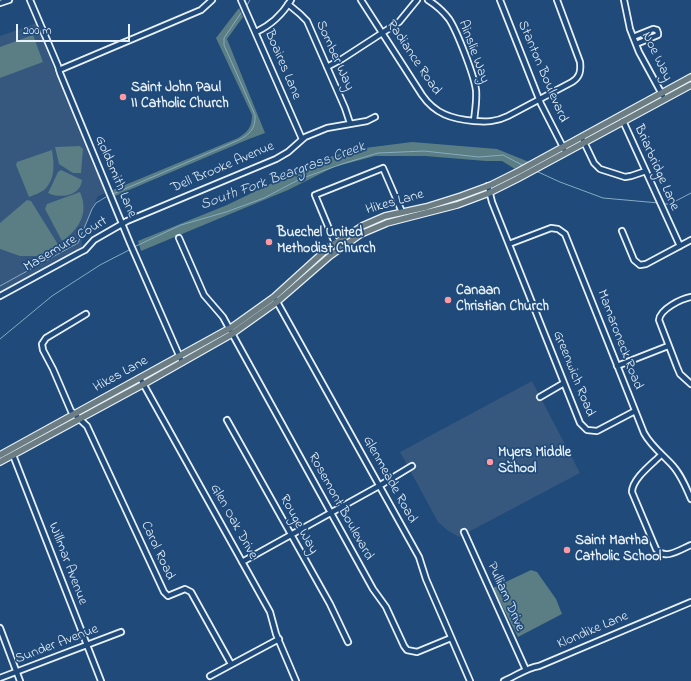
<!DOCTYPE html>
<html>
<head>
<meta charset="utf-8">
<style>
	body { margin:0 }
	#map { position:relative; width:691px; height:681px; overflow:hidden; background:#1f4a7a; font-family:"Indie Flower",sans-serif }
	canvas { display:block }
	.scale { position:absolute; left:16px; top:24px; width:114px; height:18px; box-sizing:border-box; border:2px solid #e8f1f8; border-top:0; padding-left:5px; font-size:12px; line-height:14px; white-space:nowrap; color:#e8f1f8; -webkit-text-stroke:3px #1f4a7a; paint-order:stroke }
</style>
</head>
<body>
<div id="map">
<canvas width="691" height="681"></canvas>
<div class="scale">200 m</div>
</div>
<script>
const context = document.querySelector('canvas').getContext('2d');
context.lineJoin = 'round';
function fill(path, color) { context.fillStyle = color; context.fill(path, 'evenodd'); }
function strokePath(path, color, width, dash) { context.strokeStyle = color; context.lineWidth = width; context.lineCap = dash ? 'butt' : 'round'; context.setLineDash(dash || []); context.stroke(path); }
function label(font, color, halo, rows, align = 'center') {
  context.font = font + ' "Indie Flower",sans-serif'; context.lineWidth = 3.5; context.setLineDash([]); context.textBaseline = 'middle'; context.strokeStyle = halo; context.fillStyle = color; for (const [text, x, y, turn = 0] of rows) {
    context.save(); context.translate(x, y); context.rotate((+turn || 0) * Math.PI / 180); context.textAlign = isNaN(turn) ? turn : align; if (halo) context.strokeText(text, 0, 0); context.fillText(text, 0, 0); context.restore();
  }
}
const built = new Path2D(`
	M 37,23 L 53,67 L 93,165 L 106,193 L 98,196 L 82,235 L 82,248 L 0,293 L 0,36 Z
	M 532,381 L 580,473 L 459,537 L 447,530 L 438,522 L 400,452 Z`);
const green = new Path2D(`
	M 239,8 L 243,17 L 227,39 L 265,133 L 249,139 L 115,196 L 113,190 L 238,138 C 248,132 252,127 252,115 L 216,38 Z
	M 33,35 L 43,62 L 0,78 L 0,47 Z
	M 412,142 L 497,149 L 529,162 L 515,169 L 502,161 L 486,161 L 425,156 L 375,156 L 334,167 L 288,190 L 141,251 L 138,241 L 227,205 L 320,160 L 357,149 Z
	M 80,146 L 83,149 L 81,173 L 73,173 L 59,164 L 55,147 Z
	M 52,150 C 54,164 56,179 44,190 C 40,193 34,195 29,197 L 16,165 L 17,162 Z
	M 61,170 L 82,180 C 81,196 60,199 48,193 L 58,172 Z
	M 80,192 C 89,212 80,229 62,241 L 45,209 L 47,204 Z
	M 27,200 L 31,201 L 59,246 L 41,256 L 20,256 L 0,249 L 0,223 Z
	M 531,570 L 537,572 L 556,599 L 562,614 L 518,637 L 493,588 Z`);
const stream = new Path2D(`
	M 247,5 L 250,0
	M 536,171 L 560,182 L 603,198 L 659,203
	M 113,194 L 239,140 C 250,134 256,128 255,115 L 224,45 L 224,38 L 241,13
	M 662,204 L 670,204 L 691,193
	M 134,247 L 181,225 L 226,212 L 264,198 L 300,179 L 342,164 L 378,153 L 424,151 L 479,157 L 503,155 L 524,166
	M 0,286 L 78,243 L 92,209 L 96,203 L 106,197
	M 0,339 L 52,296 L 100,265 L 131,249`);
const minor = new Path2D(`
	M 30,0 L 58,66 L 60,73 L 130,243 L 182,362
	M 241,0 L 302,139
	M 361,0 L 422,95 C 435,114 452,119 474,121 C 486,122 496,122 508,116 L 572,82 C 580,77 581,71 580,62 L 557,0
	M 428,0 C 436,5 443,11 449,19 C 457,31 474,75 476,90 C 477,100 475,111 474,121
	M 500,0 L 541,104 L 564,149
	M 624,0 L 630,29 L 639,52 L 663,96
	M 0,3 L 9,0
	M 288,4 L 300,14 L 307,21 L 345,108 L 350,123
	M 256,32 C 271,25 282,15 291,0
	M 633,37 L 653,29 L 657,30 L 658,33 L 658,35 L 636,44
	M 327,67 L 342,59 L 399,22 L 417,0
	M 59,70 L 201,10 L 212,0
	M 623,121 L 680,246
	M 583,140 L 594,163 L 600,169 L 625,177 L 631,176 L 646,171
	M 488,186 L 492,202 L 580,423 L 587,430 L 597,431 L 635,411
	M 622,231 L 634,260 L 640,265 L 646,264 L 691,240
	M 179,238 L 204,295 L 223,317 L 229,328 L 373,589 L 386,607 L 404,646 L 407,650 L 417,652 L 451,638
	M 335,243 L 315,195 L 383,168 L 402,212
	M 509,244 L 551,228 L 558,229 L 565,234 L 644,433 C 651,446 663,455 673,466 C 681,475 686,487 691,499
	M 0,296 L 79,253 L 85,250 L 94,240 L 127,221 L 276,159 L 288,152 L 305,137 L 327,128 L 367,121 L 375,117
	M 691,297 C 681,299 660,309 659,320 L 677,367 L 680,374 L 691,384
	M 276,300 L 419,557 L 426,579 L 470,681
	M 86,314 L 46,338 L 42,344 L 43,350 L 53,369 L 71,411 L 87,426 L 164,592 L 168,596 L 185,589 L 191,592 L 231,664
	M 617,366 L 668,346
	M 140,378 L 270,612 L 276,634 L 296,681
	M 540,397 L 564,383
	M 227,420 L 330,604 L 348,642
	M 13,455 L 101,681
	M 661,455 C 652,464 632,479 632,492 L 656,549 C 665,561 681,549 691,545
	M 464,532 L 526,670
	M 242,562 L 379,486 L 412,466
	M 0,628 L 20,681
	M 210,676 L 279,639
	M 0,678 L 121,632
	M 504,681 C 516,676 526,668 539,666 L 691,602`);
const major = new Path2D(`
	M 0,455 L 232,327 L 274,297 L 328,248 L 362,226 L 385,216 L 426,207 L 461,196 L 491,185 L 519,171 L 691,77
	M 0,462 L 144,384 L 232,334 L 277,302 L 330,256 L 361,234 L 387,223 L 457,205 L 489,193 L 517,179 L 691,85`);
const markers = [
	[123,97,4,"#ff9aa2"],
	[269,242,4,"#ff9aa2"],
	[448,300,4,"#ff9aa2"],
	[490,462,4,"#ff9aa2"],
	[567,550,4,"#ff9aa2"]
];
const streetNames = [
	["Ainslie Way",473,52,70],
	["Somber Way",334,56,66],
	["Noe Way",656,57,64],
	["Radiance Road",413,58,56],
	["Boaires Lane",282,65,67],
	["Stanton Boulevard",542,72,67],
	["Dell Brooke Avenue",223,168,-23],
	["Briarbridge Lane",656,168,66],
	["Goldsmith Lane",115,177,67],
	["Hikes Lane",395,203,-16],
	["Masemure Court",66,245,-31],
	["Mamaroneck Road",619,340,69],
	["Greenwich Road",573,374,68],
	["Hikes Lane",121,375,-29],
	["Glenmeade Road",389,480,61],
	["Rosemont Boulevard",340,507,61],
	["Glen Oak Drive",233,522,61],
	["Rouge Way",298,525,61],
	["Carol Road",157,551,65],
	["Willmar Avenue",67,564,69],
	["Pulliam Drive",505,597,66],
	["Klondike Lane",593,631,-23],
	["Sunder Avenue",57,645,-21]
];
const poiNames = [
	["Saint John Paul",131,89],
	["II Catholic Church",131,105],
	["Buechel United",277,234],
	["Methodist Church",277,250],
	["Canaan",456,292],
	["Christian Church",456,308],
	["Myers Middle",498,454],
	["School",498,470],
	["Saint Martha",575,542],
	["Catholic School",575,558]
];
const waterNames = [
	["South Fork Beargrass Creek",283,177,-20]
];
fill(built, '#36577e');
fill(green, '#5a7e83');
strokePath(stream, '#86abc3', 1);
strokePath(minor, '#e8f1f8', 8);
strokePath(major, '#e8f1f8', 8);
strokePath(minor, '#1f4a7a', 4.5);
strokePath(major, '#6c7e84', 5.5);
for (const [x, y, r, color] of markers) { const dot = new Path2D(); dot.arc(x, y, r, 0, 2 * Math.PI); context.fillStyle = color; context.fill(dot); strokePath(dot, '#1f4a7a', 1.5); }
label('14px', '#e8f1f8', '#1f4a7a', streetNames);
label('bold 14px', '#e8f1f8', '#1f4a7a', poiNames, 'left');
label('italic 15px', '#cfdfeb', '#1f4a7a', waterNames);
</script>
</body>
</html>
